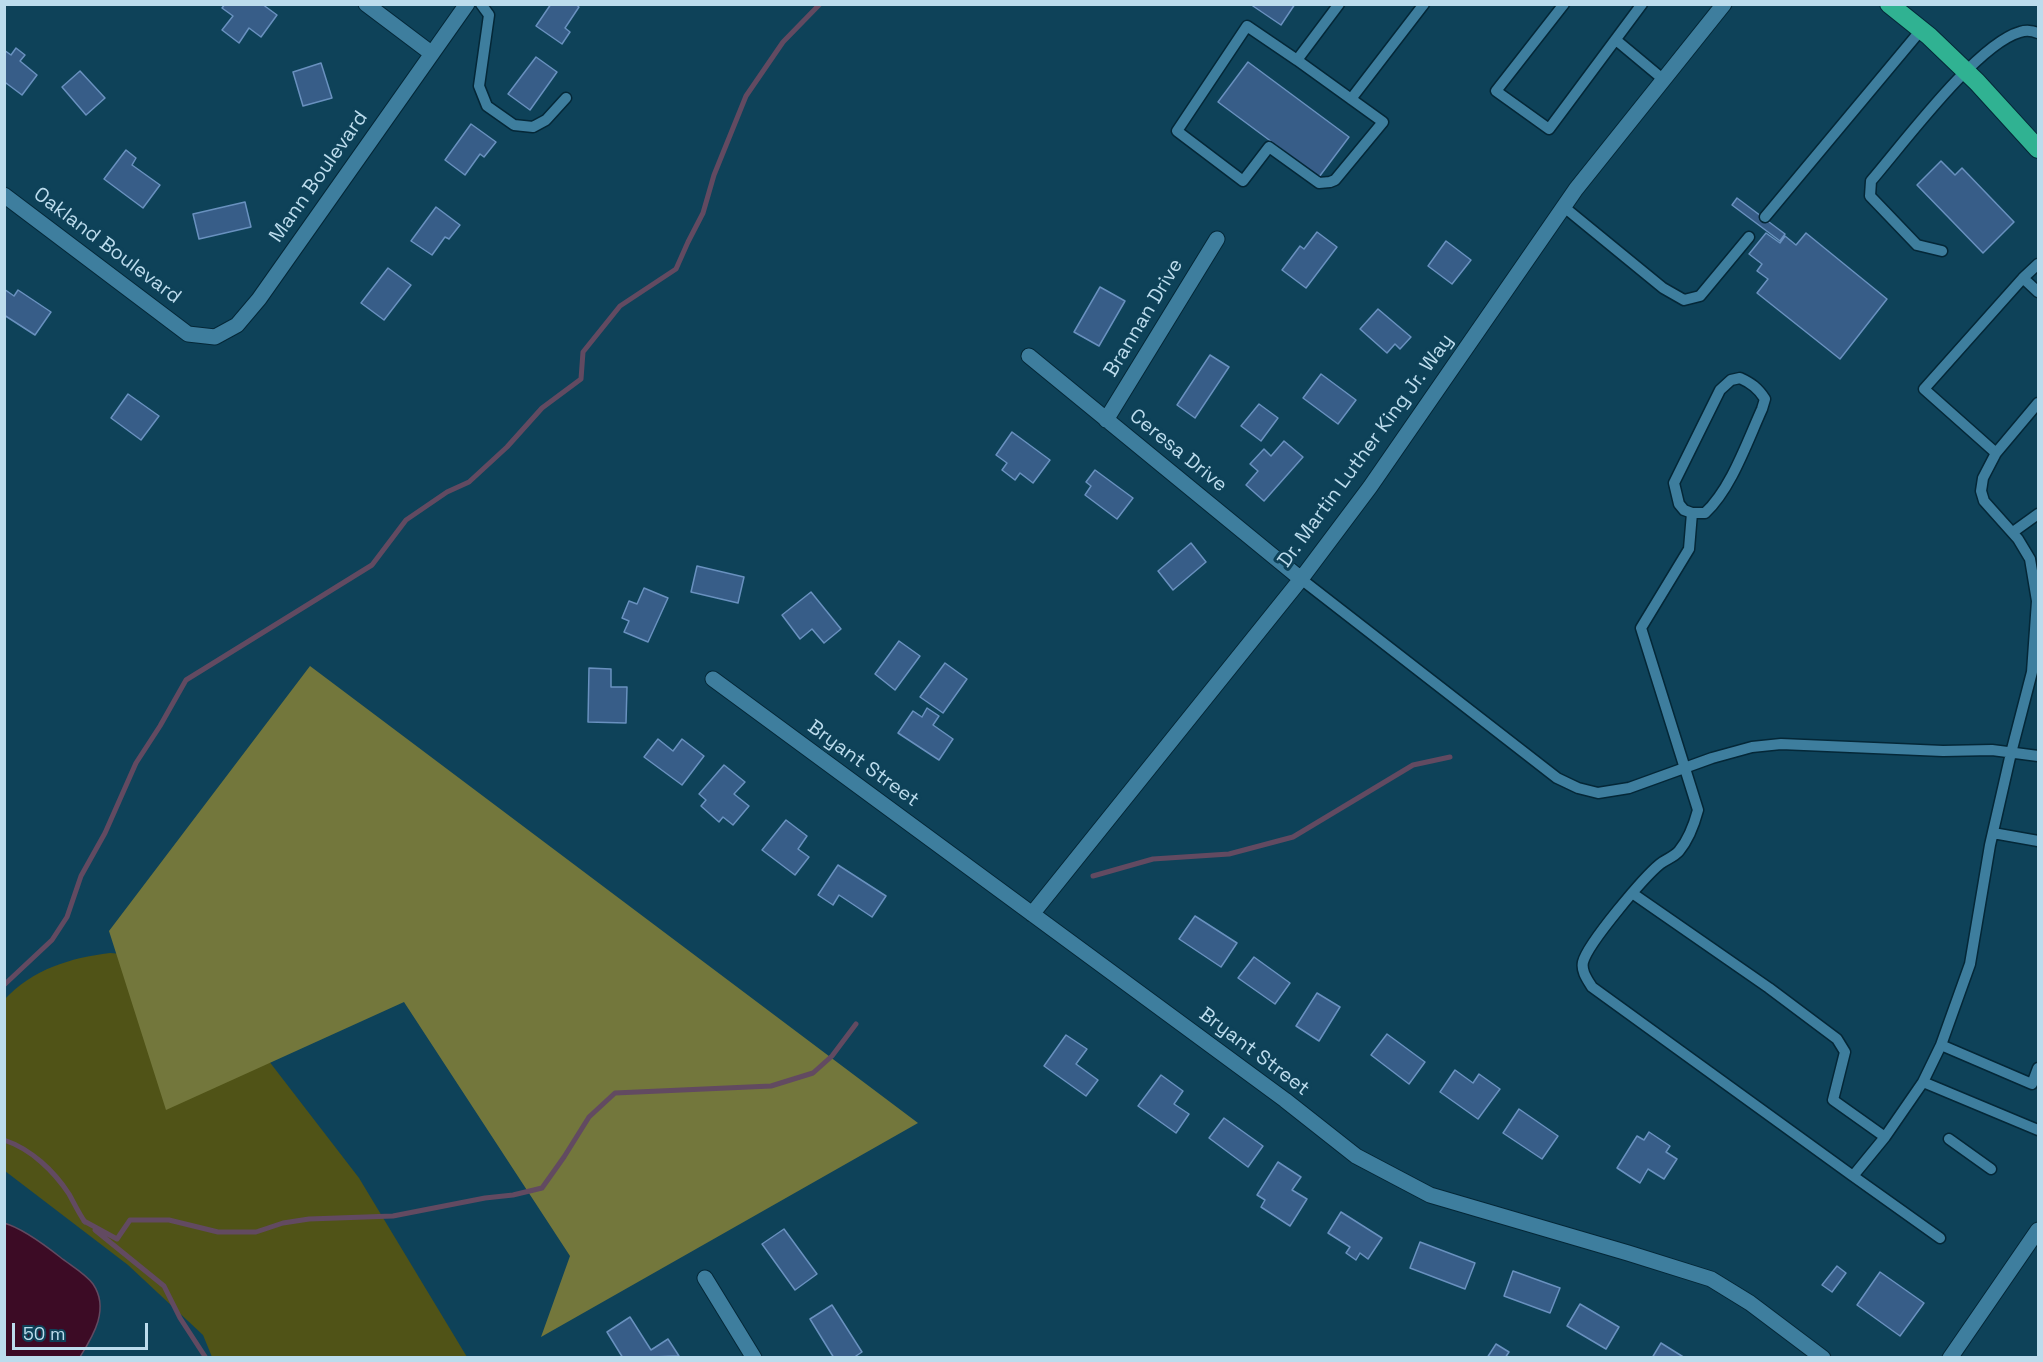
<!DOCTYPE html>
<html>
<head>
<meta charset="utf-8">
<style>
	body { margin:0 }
	#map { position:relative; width:2043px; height:1362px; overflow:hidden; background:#0e4259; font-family:"Space Grotesk",sans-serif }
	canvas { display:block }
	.frame { position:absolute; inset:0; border:6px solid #bcdced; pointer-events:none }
	.scale { position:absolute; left:12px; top:1323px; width:136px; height:27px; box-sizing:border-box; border:3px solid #bcdced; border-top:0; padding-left:8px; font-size:18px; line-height:21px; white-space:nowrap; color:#bcdced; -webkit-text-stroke:4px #0e4259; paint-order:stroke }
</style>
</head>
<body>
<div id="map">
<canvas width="2043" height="1362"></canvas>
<div class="frame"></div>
<div class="scale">50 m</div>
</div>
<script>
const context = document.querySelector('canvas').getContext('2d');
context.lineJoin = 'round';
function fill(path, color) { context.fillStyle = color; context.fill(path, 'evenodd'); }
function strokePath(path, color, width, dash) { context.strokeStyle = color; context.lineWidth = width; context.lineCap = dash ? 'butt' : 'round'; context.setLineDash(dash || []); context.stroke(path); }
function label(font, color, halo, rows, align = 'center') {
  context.font = font + ' "Space Grotesk",sans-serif'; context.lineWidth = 6; context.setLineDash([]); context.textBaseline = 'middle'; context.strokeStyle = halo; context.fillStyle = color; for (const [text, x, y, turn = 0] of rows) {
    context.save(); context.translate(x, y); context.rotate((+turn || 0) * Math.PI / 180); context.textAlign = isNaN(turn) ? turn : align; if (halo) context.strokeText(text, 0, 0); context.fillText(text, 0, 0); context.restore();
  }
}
const green = new Path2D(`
	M 110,953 L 137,955 L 245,1030 L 359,1178 L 467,1357 L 212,1357 L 203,1335 L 128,1265 L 5,1171 L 4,1000 C 33,969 70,958 110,953 Z`);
const forest = new Path2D(`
	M 310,666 L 918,1123 L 541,1337 L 570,1256 L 404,1002 L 166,1110 L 109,931 Z`);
const water = new Path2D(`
	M 4,1223 C 22,1228 46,1246 60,1257 C 70,1265 86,1274 93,1284 C 110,1309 93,1336 80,1357 L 5,1357 Z`);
const stream = new Path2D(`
	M 1093,876 L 1153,859 L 1229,854 L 1293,837 L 1413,765 L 1450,757
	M 4,985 L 52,940 L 67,917 L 81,876 L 105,833 L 136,763 L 160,726 L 186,680 L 372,565 L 406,520 L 447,492 L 469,482 L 507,447 L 542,408 L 581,379 L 583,352 L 620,306 L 676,269 L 688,242 L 703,213 L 714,175 L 746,96 L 783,42 L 820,4
	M 4,1140 C 31,1149 54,1171 69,1194 C 74,1203 79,1214 85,1222
	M 84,1221 L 117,1239 L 130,1220 L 169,1220 L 218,1232 L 256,1232 L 283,1223 L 309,1219 L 393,1216 L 485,1198 L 513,1195 L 542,1188 L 564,1157 L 589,1117 L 615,1093 L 771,1086 L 813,1073 L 832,1056 L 856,1024
	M 95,1230 L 164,1286 L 180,1318 L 206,1358`);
const building = new Path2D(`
	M 225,4 L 262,4 L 277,15 L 261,37 L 249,28 L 239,43 L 222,30 L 233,16 L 222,8 Z
	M 551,4 L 575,4 L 579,7 L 565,28 L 570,32 L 562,44 L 536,26 Z
	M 1250,4 L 1295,4 L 1281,25 Z
	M 16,48 L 25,55 L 20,61 L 37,75 L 22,95 L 6,83 L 4,86 L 4,50 L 11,55 Z
	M 536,57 L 557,72 L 530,110 L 508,94 Z
	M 1248,62 L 1349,137 L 1319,177 L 1218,102 Z
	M 321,63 L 332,98 L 303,106 L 293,72 Z
	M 80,71 L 105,98 L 86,115 L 62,87 Z
	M 471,124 L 496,142 L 484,157 L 480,154 L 465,175 L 445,160 Z
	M 126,150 L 136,158 L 132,165 L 160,185 L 143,208 L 104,179 Z
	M 1941,161 L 1955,175 L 1962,168 L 2014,222 L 1983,253 L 1917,185 Z
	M 1737,198 L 1785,234 L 1780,241 L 1732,205 Z
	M 245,202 L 251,227 L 199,239 L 193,214 Z
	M 436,207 L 460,225 L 449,239 L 445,237 L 432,255 L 411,241 Z
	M 1317,232 L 1337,247 L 1306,288 L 1282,270 L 1300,246 L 1304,249 Z
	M 1766,233 L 1780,243 L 1785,236 L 1796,245 L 1806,233 L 1887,299 L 1840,359 L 1757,293 L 1768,279 L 1757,271 L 1762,264 L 1749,254 Z
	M 1446,241 L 1471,260 L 1452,284 L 1428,266 Z
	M 388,268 L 411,285 L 384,320 L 361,303 Z
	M 1100,287 L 1125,301 L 1099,346 L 1074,332 Z
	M 4,289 L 14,296 L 18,290 L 51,312 L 35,335 L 4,315 Z
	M 1378,309 L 1411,337 L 1400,349 L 1395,344 L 1387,353 L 1360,329 Z
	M 1210,355 L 1229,367 L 1195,418 L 1177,405 Z
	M 1321,374 L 1356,400 L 1338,424 L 1303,398 Z
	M 128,394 L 159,416 L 141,440 L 111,418 Z
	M 1259,404 L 1278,418 L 1261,441 L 1241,426 Z
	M 1012,432 L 1050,460 L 1033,483 L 1020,473 L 1015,480 L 1002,470 L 1007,463 L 996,455 Z
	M 1284,441 L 1303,457 L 1264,501 L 1246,485 L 1258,471 L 1250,464 L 1264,449 L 1271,456 Z
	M 1095,470 L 1133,498 L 1117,519 L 1085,495 L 1091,486 L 1086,482 Z
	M 1191,543 L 1206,562 L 1173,590 L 1158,571 Z
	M 697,566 L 744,577 L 738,603 L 691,592 Z
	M 644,588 L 668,598 L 648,642 L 624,632 L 629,621 L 622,618 L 629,601 L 637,604 Z
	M 811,592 L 841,629 L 824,643 L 812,629 L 800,639 L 782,615 Z
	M 899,641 L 920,656 L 895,690 L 875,674 Z
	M 945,663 L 967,679 L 943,713 L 920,697 Z
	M 589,668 L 611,669 L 611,687 L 627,687 L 626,723 L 588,722 Z
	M 927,708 L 939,716 L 933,725 L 953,739 L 939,760 L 898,733 L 913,711 L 922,717 Z
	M 658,739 L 673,751 L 682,739 L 704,756 L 682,785 L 644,757 Z
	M 724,765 L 745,782 L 734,794 L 749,806 L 733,825 L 723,817 L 719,822 L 701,806 L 706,800 L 699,794 Z
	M 786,820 L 807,836 L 798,849 L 809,857 L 795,875 L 762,850 Z
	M 838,865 L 886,896 L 872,917 L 839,895 L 833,905 L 818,895 Z
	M 1195,916 L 1237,943 L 1221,967 L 1179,939 Z
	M 1254,957 L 1290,983 L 1275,1004 L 1238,978 Z
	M 1317,993 L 1340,1007 L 1319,1041 L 1296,1026 Z
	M 1387,1034 L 1425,1062 L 1409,1084 L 1371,1055 Z
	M 1066,1035 L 1087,1049 L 1076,1064 L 1098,1080 L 1086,1096 L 1044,1066 Z
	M 1455,1070 L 1473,1083 L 1479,1074 L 1500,1089 L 1478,1119 L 1440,1092 Z
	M 1161,1075 L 1183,1091 L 1174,1104 L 1189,1114 L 1176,1133 L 1138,1106 Z
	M 1519,1109 L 1558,1136 L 1542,1159 L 1503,1133 Z
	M 1224,1118 L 1263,1146 L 1248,1167 L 1209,1138 Z
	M 1649,1132 L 1670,1146 L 1666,1152 L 1677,1159 L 1664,1179 L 1648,1169 L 1640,1183 L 1617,1168 L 1637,1136 L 1644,1140 Z
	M 1278,1162 L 1301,1177 L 1292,1190 L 1307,1199 L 1290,1226 L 1261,1207 L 1265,1200 L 1257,1195 Z
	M 1341,1212 L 1382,1238 L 1368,1259 L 1360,1253 L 1356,1260 L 1346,1253 L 1350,1247 L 1328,1233 Z
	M 784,1229 L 817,1274 L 795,1290 L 762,1244 Z
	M 1420,1242 L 1475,1263 L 1465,1289 L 1410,1268 Z
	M 1837,1266 L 1846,1273 L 1832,1292 L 1822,1285 Z
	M 1513,1271 L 1560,1288 L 1550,1313 L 1504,1296 Z
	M 1880,1272 L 1924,1303 L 1900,1336 L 1857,1305 Z
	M 1580,1304 L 1619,1327 L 1606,1349 L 1567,1326 Z
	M 832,1305 L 862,1352 L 853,1358 L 834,1358 L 810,1319 Z
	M 630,1317 L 651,1350 L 668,1339 L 679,1356 L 623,1358 L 607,1332 Z
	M 1661,1343 L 1685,1358 L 1652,1358 Z
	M 1496,1344 L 1509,1352 L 1505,1358 L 1487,1358 Z`);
const lane = new Path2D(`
	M 481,4 L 489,15 L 479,86 L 487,106 L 514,125 L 533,127 L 546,120 L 566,98
	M 1564,4 L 1496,91 L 1549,129 L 1642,4
	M 1616,40 L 1664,80
	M 1297,60 L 1383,122 L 1335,180 L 1330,182 L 1319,183 L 1269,147 L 1243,181 L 1177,131 L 1247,26 L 1297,60 L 1339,4
	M 1351,99 L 1424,4
	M 1564,207 L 1663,288 L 1684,300 L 1700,296 L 1749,237
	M 1765,217 L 1921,30
	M 1942,251 L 1917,245 L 1870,196 L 1871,181 C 1903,144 1977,44 2020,32 C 2026,30 2033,31 2038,33
	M 2038,264 L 2023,278 L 1924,389 L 1996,453 L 2038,403
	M 2023,278 L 2038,292
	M 1740,378 C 1751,383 1758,388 1765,399 L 1762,409 C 1747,442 1731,489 1705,513 L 1692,513 L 1684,510 L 1679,504 L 1674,483 L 1720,390 L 1731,380 Z
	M 1996,453 L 1983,478 L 1981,491 L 1984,501 L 2018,539 L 2030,559 L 2037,601 L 2032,672 L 2011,753 L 1990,845 L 1970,964 L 1941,1045 L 1923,1082 L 2038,1130
	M 1692,513 L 1689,549 L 1641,628 L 1698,810 C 1694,825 1689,839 1679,851 C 1674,857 1666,859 1660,864 C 1644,877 1588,943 1583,962 C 1581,971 1587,979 1592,987 L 1853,1176 L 1885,1137 L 1923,1082
	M 2013,532 L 2038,514
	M 1301,579 L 1557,778 L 1578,788 L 1598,793 L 1629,788 L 1712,758 L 1752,747 L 1781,744 L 1943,751 L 1992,750 L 2038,756
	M 1993,833 L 2038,841
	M 1632,893 L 1769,988 L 1837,1039 L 1845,1052 L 1833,1100 L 1885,1137
	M 1941,1045 L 2032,1084 L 2038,1068
	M 1949,1139 L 1991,1169
	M 1853,1176 L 1940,1238`);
const street = new Path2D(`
	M 366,4 L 431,53
	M 4,195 L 188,334 L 215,337 L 237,325 L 259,299 L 467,4
	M 1029,356 L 1301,579
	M 1106,420 L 1217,239
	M 713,679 L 1285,1100 L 1356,1156 L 1430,1195 L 1628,1253 L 1711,1279 L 1750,1303 L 1823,1358
	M 1032,914 L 1301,579 L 1370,487 L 1576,189 L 1724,4
	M 705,1278 L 754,1358`);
const secondary = new Path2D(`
	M 1950,1358 L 2038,1230`);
const highway = new Path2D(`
	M 1889,4 L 1929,36 L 1977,82 L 2038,149`);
const streetNames = [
	["Mann Boulevard",319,177,-55],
	["Oakland Boulevard",107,246,37],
	["Brannan Drive",1144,318,-59],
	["Ceresa Drive",1178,451,39],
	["Dr. Martin Luther King Jr. Way",1366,451,-54],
	["Bryant Street",863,764,36],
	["Bryant Street",1254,1052,37]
];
fill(green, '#505317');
fill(forest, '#73773c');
fill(water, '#3c0b25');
strokePath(water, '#624a61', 1.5);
strokePath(stream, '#624a61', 5);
fill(building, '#375d88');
strokePath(building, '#6991bf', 1.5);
strokePath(lane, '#042737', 13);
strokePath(street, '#042737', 17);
strokePath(secondary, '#042737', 17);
strokePath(highway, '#042737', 20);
strokePath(lane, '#3e7e9e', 10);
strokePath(street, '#3e7e9e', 15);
strokePath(secondary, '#3e7e9e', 15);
strokePath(highway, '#30b292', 18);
label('20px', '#bcdced', '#0e4259', streetNames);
</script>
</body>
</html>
